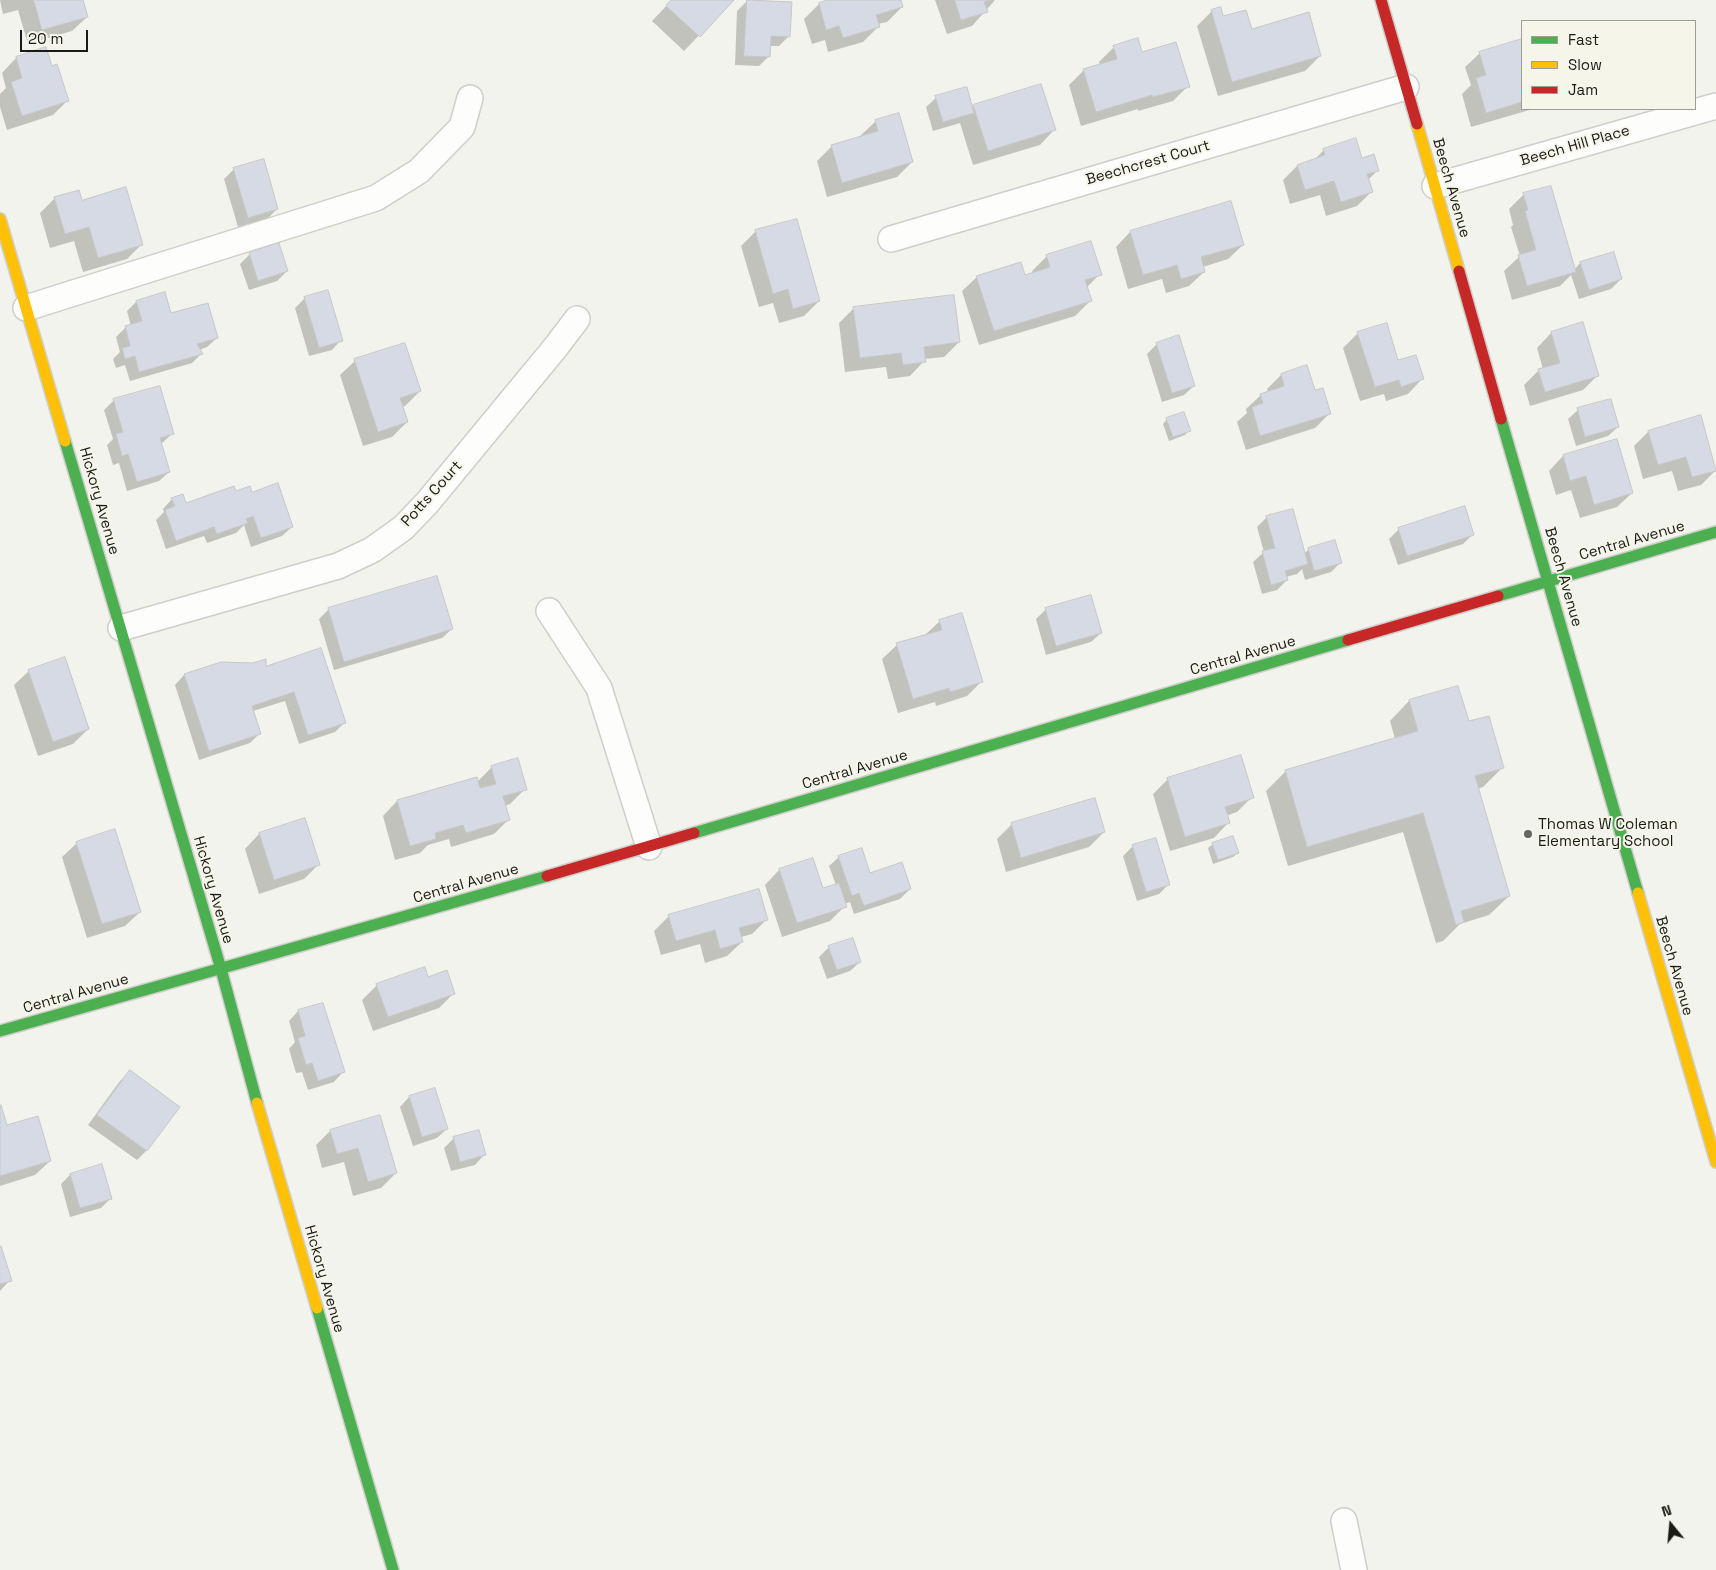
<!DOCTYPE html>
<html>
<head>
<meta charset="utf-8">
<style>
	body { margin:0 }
	#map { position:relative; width:1716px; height:1570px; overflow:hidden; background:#f2f3ec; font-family:"Space Grotesk",sans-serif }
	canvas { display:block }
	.legend { position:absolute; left:1521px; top:20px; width:175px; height:90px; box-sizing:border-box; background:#f5f6e9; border:1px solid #9d9e95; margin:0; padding:6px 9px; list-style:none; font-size:15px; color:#1a1a16 }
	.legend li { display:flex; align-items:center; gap:10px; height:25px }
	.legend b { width:25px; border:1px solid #9d9e95 }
	.north { position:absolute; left:1646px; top:1500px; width:50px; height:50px; -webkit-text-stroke:4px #f5f6e9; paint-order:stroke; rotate:343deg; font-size:14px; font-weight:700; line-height:20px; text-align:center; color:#1a1a16 }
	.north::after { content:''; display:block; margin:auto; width:18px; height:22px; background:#1a1a16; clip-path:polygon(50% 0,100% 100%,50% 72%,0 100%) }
	.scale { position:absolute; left:20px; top:30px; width:68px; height:22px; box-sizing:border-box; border:2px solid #1a1a16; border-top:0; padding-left:6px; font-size:15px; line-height:18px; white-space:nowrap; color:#1a1a16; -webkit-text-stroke:4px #f5f6e9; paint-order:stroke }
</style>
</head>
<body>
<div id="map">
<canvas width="1716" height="1570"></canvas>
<ul class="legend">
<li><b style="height:6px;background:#4caf50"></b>Fast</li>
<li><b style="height:6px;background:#ffc107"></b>Slow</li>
<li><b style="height:6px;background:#c62828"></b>Jam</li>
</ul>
<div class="north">N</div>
<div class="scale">20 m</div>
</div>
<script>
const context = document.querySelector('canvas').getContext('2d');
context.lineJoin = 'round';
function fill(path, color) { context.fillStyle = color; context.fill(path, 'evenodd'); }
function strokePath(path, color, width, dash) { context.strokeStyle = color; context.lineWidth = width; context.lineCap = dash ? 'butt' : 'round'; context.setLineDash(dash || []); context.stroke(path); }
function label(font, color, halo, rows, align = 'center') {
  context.font = font + ' "Space Grotesk",sans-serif'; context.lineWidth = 4; context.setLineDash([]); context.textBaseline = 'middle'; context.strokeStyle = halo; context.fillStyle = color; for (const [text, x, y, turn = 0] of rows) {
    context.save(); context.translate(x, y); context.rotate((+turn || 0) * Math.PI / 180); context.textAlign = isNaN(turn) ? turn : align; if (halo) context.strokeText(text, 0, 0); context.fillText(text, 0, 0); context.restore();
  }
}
const shadow = new Path2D(`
	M 0,0 L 82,0 L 87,17 L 72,31 L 28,44 L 18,10 L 3,14 Z
	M 672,0 L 733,0 L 684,51 L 652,21 Z
	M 833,0 L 900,0 L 902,7 L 887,22 L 877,24 L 878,27 L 863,42 L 828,52 L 825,40 L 812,44 L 804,19 L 819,4 Z
	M 935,0 L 995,0 L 972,26 L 947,34 Z
	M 747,1 L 789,36 L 779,46 L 769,46 L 769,56 L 759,66 L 735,65 L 737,11 Z
	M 1212,11 L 1223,18 L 1320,56 L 1305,71 L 1218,96 L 1197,26 Z
	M 1522,40 L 1522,109 L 1533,109 L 1471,127 L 1462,94 L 1471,85 L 1465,67 L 1480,53 Z
	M 1114,47 L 1141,54 L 1188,86 L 1173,101 L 1138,111 L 1138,109 L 1081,126 L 1069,85 L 1084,70 L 1100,65 L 1099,62 Z
	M 45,49 L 51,68 L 67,101 L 53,115 L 7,130 L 0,107 L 0,94 L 6,88 L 2,73 L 16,58 Z
	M 936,98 L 972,109 L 974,106 L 1054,130 L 1040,145 L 973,165 L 960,123 L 933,131 L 926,107 Z
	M 876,121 L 912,162 L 897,177 L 827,197 L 817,161 L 832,146 L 861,138 L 861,135 Z
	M 1324,150 L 1361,159 L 1378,170 L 1368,180 L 1371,192 L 1357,206 L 1326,216 L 1320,195 L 1290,204 L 1283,180 L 1297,166 L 1313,161 Z
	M 234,169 L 277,209 L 267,219 L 238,227 L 224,179 Z
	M 1524,194 L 1574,270 L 1580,263 L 1621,279 L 1611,289 L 1579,299 L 1571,275 L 1560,286 L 1512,300 L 1504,271 L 1520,256 L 1511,227 L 1513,225 L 1509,209 Z
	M 55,198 L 81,201 L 142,244 L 127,259 L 83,272 L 74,241 L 50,248 L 40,213 Z
	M 756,231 L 819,301 L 804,316 L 779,323 L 773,303 L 759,307 L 741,246 Z
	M 1130,232 L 1243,245 L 1228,259 L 1203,267 L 1204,272 L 1189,286 L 1166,293 L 1162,279 L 1128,289 L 1116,247 Z
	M 250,254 L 287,271 L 277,281 L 249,290 L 240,264 Z
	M 1047,256 L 1100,274 L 1086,288 L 1090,301 L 1075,316 L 979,345 L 962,291 L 977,277 L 1024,276 L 1033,274 L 1032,271 Z
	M 305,298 L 341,340 L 332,350 L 309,356 L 295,308 Z
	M 136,302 L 170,315 L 217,338 L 207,347 L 199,350 L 201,354 L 192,363 L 130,381 L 125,365 L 116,368 L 113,359 L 120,352 L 116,337 L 126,327 L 131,326 L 127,311 Z
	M 854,308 L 959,342 L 944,357 L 924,359 L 924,361 L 910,376 L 888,379 L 886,367 L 845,372 L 839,323 Z
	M 1358,333 L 1398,362 L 1422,379 L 1408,394 L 1386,401 L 1384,394 L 1360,401 L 1343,348 Z
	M 1551,333 L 1597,376 L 1583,390 L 1530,406 L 1524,385 L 1539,370 L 1543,369 L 1537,348 Z
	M 1157,344 L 1194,386 L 1184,395 L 1162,402 L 1147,354 Z
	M 355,361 L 420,391 L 405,406 L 402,407 L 407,422 L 392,437 L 363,446 L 340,375 Z
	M 1281,375 L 1314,392 L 1330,413 L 1315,428 L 1246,450 L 1237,422 L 1247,413 L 1246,409 L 1261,395 L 1268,393 L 1267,389 Z
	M 114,400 L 172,434 L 161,444 L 169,472 L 159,481 L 127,491 L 119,463 L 113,465 L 107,445 L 113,439 L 104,410 Z
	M 1578,410 L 1618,427 L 1608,436 L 1576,446 L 1568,419 Z
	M 1167,419 L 1189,430 L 1185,435 L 1169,441 L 1163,424 Z
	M 1648,432 L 1716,470 L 1701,485 L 1678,491 L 1672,471 L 1643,479 L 1634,446 Z
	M 1563,456 L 1632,493 L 1617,507 L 1580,518 L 1571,490 L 1556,495 L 1549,471 Z
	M 235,493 L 252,493 L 292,527 L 282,536 L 251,547 L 244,525 L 236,533 L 207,543 L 204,536 L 166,549 L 156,520 L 164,512 L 163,509 L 172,499 L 185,505 Z
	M 1267,517 L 1304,554 L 1309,549 L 1340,563 L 1331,572 L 1305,580 L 1302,569 L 1297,574 L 1286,577 L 1287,580 L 1277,590 L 1262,594 L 1253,562 L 1264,552 L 1257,527 Z
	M 1399,529 L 1472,535 L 1463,544 L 1398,565 L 1389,539 Z
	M 329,609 L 452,629 L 442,638 L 334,670 L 319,619 Z
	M 1046,609 L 1101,633 L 1091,642 L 1046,655 L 1036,619 Z
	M 940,621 L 981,682 L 967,696 L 936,706 L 935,702 L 898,713 L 882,659 L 897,645 L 925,635 Z
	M 265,668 L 344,723 L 335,732 L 299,744 L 285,701 L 253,711 L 260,733 L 250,743 L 199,760 L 175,685 L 184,675 Z
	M 29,671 L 88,729 L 73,744 L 38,756 L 14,685 Z
	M 1409,701 L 1468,723 L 1503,767 L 1483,787 L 1477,789 L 1509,896 L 1489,915 L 1460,924 L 1443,941 L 1436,943 L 1403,832 L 1288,866 L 1266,791 L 1285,772 L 1395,739 L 1390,721 Z
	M 492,767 L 525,789 L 510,804 L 504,806 L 508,820 L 494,834 L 451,847 L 449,839 L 428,845 L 420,853 L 395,860 L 383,816 L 397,801 L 477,782 Z
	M 1168,779 L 1252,797 L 1237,812 L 1226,816 L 1228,823 L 1214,838 L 1170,851 L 1153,794 Z
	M 1094,800 L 1104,832 L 1089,847 L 1006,872 L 997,839 L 1011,825 Z
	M 259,834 L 319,864 L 304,879 L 259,894 L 245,849 Z
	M 77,843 L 140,912 L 125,926 L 87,938 L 62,857 Z
	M 1213,844 L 1238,853 L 1233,857 L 1213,864 L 1208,848 Z
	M 1133,846 L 1168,885 L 1159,894 L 1137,901 L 1123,856 Z
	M 839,857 L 869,874 L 910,889 L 900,899 L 854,914 L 850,902 L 844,904 L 845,906 L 830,921 L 782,937 L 765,885 L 779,870 L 822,890 L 836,885 L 829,866 Z
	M 669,916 L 767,919 L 752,934 L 741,937 L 742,942 L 727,956 L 705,963 L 700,944 L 661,955 L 654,931 Z
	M 829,947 L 860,962 L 850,971 L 827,979 L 819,957 Z
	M 427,979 L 454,993 L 439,1008 L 373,1031 L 362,1000 L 377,985 Z
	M 298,1011 L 343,1072 L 334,1082 L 308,1090 L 302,1072 L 296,1073 L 289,1049 L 295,1042 L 289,1021 Z
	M 130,1072 L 178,1107 L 146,1151 L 137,1160 L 88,1125 L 120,1081 Z
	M 409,1097 L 447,1129 L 437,1138 L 413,1146 L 400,1107 Z
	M 0,1107 L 6,1126 L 50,1161 L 35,1175 L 0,1186 Z
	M 379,1117 L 396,1173 L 381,1188 L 353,1196 L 344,1162 L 322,1168 L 316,1145 L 330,1131 Z
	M 454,1138 L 484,1155 L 475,1165 L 451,1171 L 444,1148 Z
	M 70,1175 L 111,1198 L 101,1208 L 70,1217 L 61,1184 Z
	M 0,1248 L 10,1280 L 0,1291 Z`);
const building = new Path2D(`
	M 34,0 L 83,0 L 88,17 L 42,30 Z
	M 671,0 L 734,0 L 700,37 L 666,6 Z
	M 747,0 L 792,2 L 790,37 L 771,36 L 770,57 L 744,56 Z
	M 828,0 L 901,0 L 903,7 L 876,15 L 880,27 L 843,38 L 839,26 L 826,30 L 819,3 Z
	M 955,0 L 991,0 L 984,2 L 988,12 L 961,20 Z
	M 1221,7 L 1223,16 L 1246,10 L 1252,29 L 1309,12 L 1321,56 L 1232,82 L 1211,10 Z
	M 1138,38 L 1142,52 L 1176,42 L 1190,87 L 1153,97 L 1152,95 L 1096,112 L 1083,69 L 1117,59 L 1113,46 Z
	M 1522,39 L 1522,102 L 1486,113 L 1476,78 L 1486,75 L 1479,52 Z
	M 46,47 L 52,66 L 57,64 L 69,101 L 22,116 L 11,82 L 22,78 L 16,57 Z
	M 1041,84 L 1056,130 L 988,151 L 973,105 Z
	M 967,87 L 974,113 L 943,122 L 935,96 Z
	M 899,113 L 913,162 L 842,183 L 831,145 L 878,131 L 875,120 Z
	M 1356,138 L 1362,158 L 1374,154 L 1379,171 L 1367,174 L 1373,192 L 1341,202 L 1334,181 L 1305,190 L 1297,165 L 1325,155 L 1323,149 Z
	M 264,159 L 278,209 L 248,218 L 233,168 Z
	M 1551,186 L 1576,272 L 1527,286 L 1518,255 L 1536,250 L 1525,211 L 1528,210 L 1523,193 Z
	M 126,187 L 143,245 L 98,258 L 89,227 L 65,234 L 54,197 L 79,190 L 82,200 Z
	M 1231,201 L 1244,245 L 1201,257 L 1205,272 L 1181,279 L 1177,265 L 1143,275 L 1130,231 Z
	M 797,219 L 820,301 L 793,309 L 788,289 L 773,294 L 755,230 Z
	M 1091,241 L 1102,275 L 1085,280 L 1092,301 L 994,331 L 976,276 L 1021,262 L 1025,275 L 1050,267 L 1046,255 Z
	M 279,243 L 288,271 L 258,281 L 249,253 Z
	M 1614,252 L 1622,279 L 1589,290 L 1580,262 Z
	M 328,290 L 343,341 L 319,348 L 304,297 Z
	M 165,292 L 171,313 L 208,303 L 218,338 L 197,344 L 203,354 L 139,372 L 135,356 L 125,359 L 122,348 L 130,346 L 125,326 L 142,321 L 136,301 Z
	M 954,295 L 960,342 L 924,347 L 926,362 L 903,365 L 901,353 L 860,358 L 853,307 Z
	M 1583,322 L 1599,376 L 1545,392 L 1538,369 L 1560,363 L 1551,332 Z
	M 1387,323 L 1398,360 L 1416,355 L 1424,379 L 1401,387 L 1399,380 L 1375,387 L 1357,332 Z
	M 1179,335 L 1195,386 L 1172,393 L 1156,343 Z
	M 405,343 L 421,391 L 400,398 L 408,422 L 378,432 L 354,359 Z
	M 1307,365 L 1315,390 L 1323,388 L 1331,414 L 1260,436 L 1252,407 L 1263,403 L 1260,394 L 1284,386 L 1281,374 Z
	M 160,386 L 174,434 L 160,438 L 170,472 L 137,482 L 128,454 L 122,456 L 116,434 L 123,432 L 113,399 Z
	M 1611,399 L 1619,427 L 1585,437 L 1577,408 Z
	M 1184,412 L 1191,431 L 1173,437 L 1166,418 Z
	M 1701,415 L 1716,471 L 1692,477 L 1686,457 L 1658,465 L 1648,431 Z
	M 1617,439 L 1633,493 L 1594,505 L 1586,476 L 1570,481 L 1563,455 Z
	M 278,483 L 293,527 L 261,538 L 253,516 L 246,519 L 248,523 L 217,534 L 214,527 L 176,541 L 165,510 L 175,506 L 171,498 L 183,494 L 186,503 L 234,486 L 236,491 L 250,486 L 252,492 Z
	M 1465,506 L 1474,535 L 1407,556 L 1398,528 Z
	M 1293,509 L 1308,564 L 1285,571 L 1288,580 L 1271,585 L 1262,551 L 1275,548 L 1266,516 Z
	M 1335,540 L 1342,563 L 1314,571 L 1308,548 Z
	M 437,576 L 453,629 L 344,662 L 328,608 Z
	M 1091,595 L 1102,633 L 1056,646 L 1045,608 Z
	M 962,613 L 983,682 L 950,692 L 949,688 L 913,699 L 896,643 L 942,630 L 939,620 Z
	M 321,648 L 346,723 L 308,735 L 294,692 L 252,706 L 261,734 L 209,751 L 184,674 L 221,662 L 253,663 L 266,659 L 266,666 Z
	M 65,657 L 89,729 L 53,742 L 28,670 Z
	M 1458,686 L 1469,721 L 1489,716 L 1504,768 L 1475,776 L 1510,896 L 1461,911 L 1464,922 L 1456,925 L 1423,813 L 1307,847 L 1285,770 L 1418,731 L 1409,700 Z
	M 1241,755 L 1254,798 L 1225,807 L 1230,823 L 1185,837 L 1167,778 Z
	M 518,758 L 527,790 L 503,796 L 510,820 L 466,833 L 463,825 L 435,833 L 436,839 L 410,846 L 397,800 L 477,777 L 480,788 L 496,784 L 491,766 Z
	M 1095,798 L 1105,832 L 1021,858 L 1011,823 Z
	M 305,818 L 320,865 L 274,880 L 259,833 Z
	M 115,829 L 141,912 L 102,924 L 76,842 Z
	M 1233,836 L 1239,853 L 1218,860 L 1212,843 Z
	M 1156,838 L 1170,885 L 1146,892 L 1132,845 Z
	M 862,848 L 870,873 L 902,862 L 911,889 L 864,906 L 859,893 L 852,896 L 838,856 Z
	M 813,858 L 823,888 L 839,883 L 847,907 L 797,923 L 779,869 Z
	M 759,889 L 768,920 L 739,928 L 743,942 L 720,949 L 715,930 L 676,941 L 668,915 Z
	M 853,938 L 861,962 L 837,970 L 828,946 Z
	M 425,967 L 428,977 L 447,970 L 455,994 L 388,1017 L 376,984 Z
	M 323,1003 L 345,1072 L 318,1081 L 312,1063 L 306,1065 L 298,1038 L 305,1036 L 298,1010 Z
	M 130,1070 L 180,1107 L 147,1151 L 97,1115 Z
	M 435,1088 L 448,1129 L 422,1137 L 409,1096 Z
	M 1,1105 L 7,1125 L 38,1116 L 51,1161 L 0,1176 L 0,1106 Z
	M 380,1115 L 397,1173 L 368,1182 L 358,1148 L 337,1154 L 330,1130 Z
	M 479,1130 L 486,1155 L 460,1162 L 453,1137 Z
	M 102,1164 L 112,1199 L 80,1208 L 70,1174 Z
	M 0,1246 L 1,1246 L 12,1281 L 0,1284 Z`);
const street = new Path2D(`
	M 1435,186 L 1716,106
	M 891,239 L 1406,87
	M 26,308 L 376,198 L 419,171 L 462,127 L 470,98
	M 549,611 L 599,688 L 649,847
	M 121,628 L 338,566 L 372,550 L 403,528 L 427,503 L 555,348 L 577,319
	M 1344,1521 L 1354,1570`);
const fast = new Path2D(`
	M 1501,419 L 1638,893
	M 65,441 L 221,969 L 257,1103
	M 1498,596 L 1716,532
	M 694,833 L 1348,640
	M 0,1031 L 547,876
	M 317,1308 L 393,1570`);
const slow = new Path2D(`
	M 1417,124 L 1459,271
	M 0,219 L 65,441
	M 1638,893 L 1716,1162
	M 257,1103 L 317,1308`);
const jam = new Path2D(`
	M 1381,0 L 1417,124
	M 1459,271 L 1501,419
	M 1348,640 L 1498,596
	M 547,876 L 694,833`);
const markers = [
	[1528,834,5,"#666661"]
];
const streetNames = [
	["Beech Hill Place",1575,146,-16],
	["Beechcrest Court",1148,163,-16],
	["Beech Avenue",1451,188,74],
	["Potts Court",432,494,-48],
	["Hickory Avenue",99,501,74],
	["Central Avenue",1632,541,-16],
	["Beech Avenue",1563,577,74],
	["Central Avenue",1243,656,-16],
	["Central Avenue",855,770,-16],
	["Central Avenue",466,884,-16],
	["Hickory Avenue",213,890,74],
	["Beech Avenue",1674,966,74],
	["Central Avenue",76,994,-16],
	["Hickory Avenue",324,1279,74]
];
const poiNames = [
	["Thomas W Coleman",1538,825],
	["Elementary School",1538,842]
];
fill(shadow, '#0003');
fill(building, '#d6dae5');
strokePath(building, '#c6c7c6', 1);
strokePath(street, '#cececa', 28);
strokePath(fast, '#cececa', 14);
strokePath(slow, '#cececa', 14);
strokePath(jam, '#cececa', 14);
strokePath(street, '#fdfdfc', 25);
strokePath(fast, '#4caf50', 11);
strokePath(slow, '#ffc107', 11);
strokePath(jam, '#c62828', 11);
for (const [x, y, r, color] of markers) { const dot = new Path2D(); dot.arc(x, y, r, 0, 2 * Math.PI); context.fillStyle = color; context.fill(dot); strokePath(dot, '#f5f6e9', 2); }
label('15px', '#1a1a16', '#f5f6e9', streetNames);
label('15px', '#1a1a16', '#f5f6e9', poiNames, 'left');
</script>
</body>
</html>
